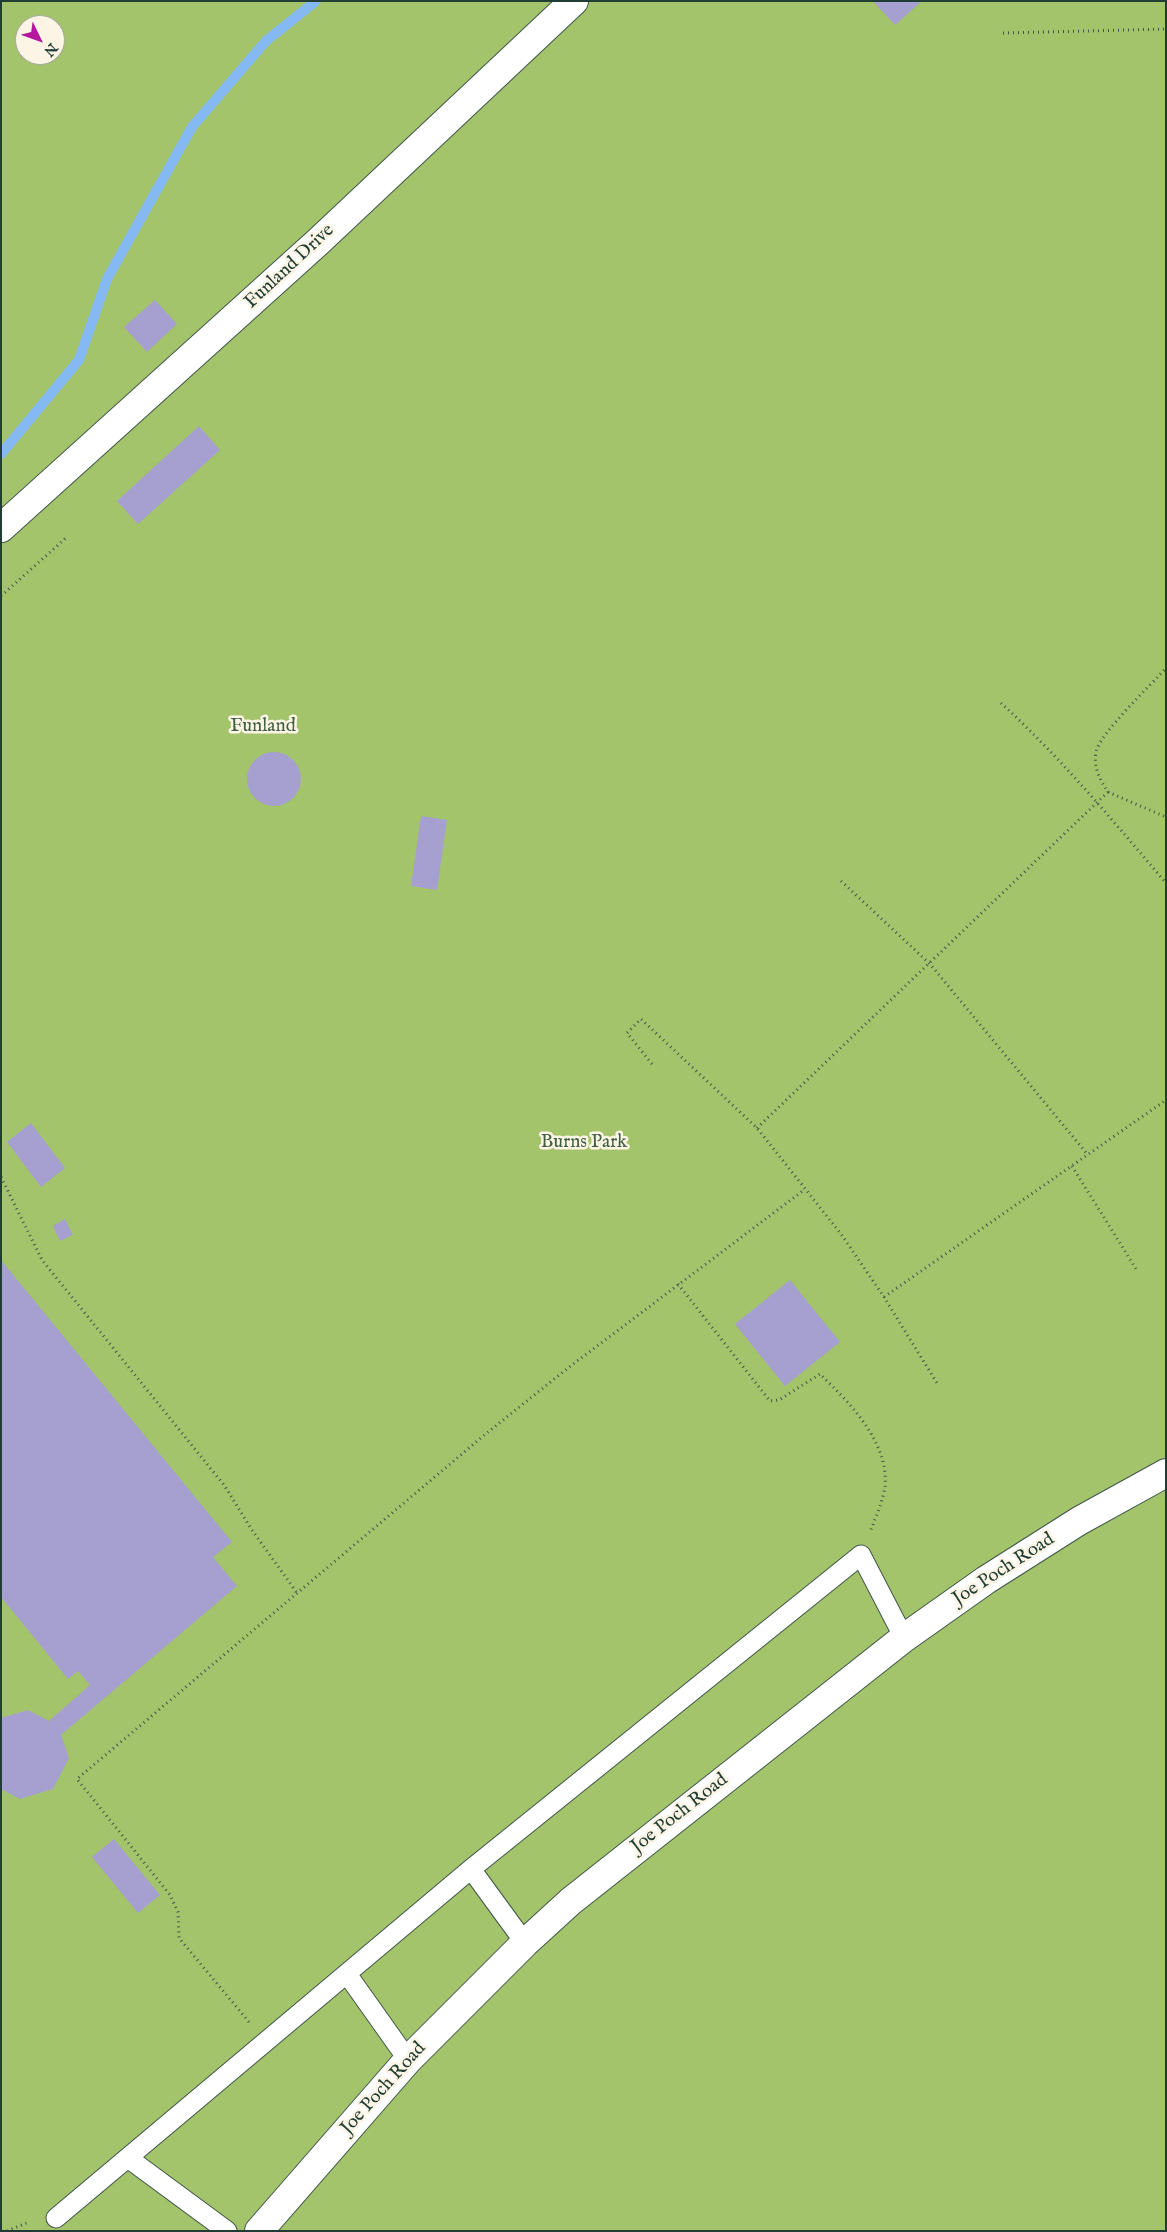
<!DOCTYPE html>
<html>
<head>
<meta charset="utf-8">
<style>
	body { margin:0 }
	#map { position:relative; width:1167px; height:2232px; overflow:hidden; background:#efe3c4; font-family:"IM FELL English",serif }
	canvas { display:block }
	.frame { position:absolute; inset:0; border:2px solid #1f3d34; pointer-events:none }
	.north { position:absolute; left:15px; top:15px; width:50px; height:50px; box-sizing:border-box; background:#fcf5e5; border:1px solid #a4ab9e; border-radius:50%; rotate:132deg; font-size:14px; font-weight:700; line-height:20px; text-align:center; color:#1f3d34 }
	.north::after { content:''; display:block; margin:auto; width:18px; height:22px; background:#b5179e; clip-path:polygon(50% 0,100% 100%,50% 72%,0 100%) }
</style>
</head>
<body>
<div id="map">
<canvas width="1167" height="2232"></canvas>
<div class="frame"></div>
<div class="north">N</div>
</div>
<script>
const context = document.querySelector('canvas').getContext('2d');
context.lineJoin = 'round';
function fill(path, color) { context.fillStyle = color; context.fill(path, 'evenodd'); }
function strokePath(path, color, width, dash) { context.strokeStyle = color; context.lineWidth = width; context.lineCap = dash ? 'butt' : 'round'; context.setLineDash(dash || []); context.stroke(path); }
function label(font, color, halo, rows, align = 'center') {
  context.font = font + ' "IM FELL English",serif'; context.lineWidth = 5; context.setLineDash([]); context.textBaseline = 'middle'; context.strokeStyle = halo; context.fillStyle = color; for (const [text, x, y, turn = 0] of rows) {
    context.save(); context.translate(x, y); context.rotate((+turn || 0) * Math.PI / 180); context.textAlign = isNaN(turn) ? turn : align; if (halo) context.strokeText(text, 0, 0); context.fillText(text, 0, 0); context.restore();
  }
}
const green = new Path2D(`
	M 1,1 L 1166,1 L 1166,2231 L 1,2231 ZM 25,25 L 55,25 L 55,55 L 25,55 Z`);
const stream = new Path2D(`
	M 1,454 L 79,360 L 107,279 L 192,127 L 266,41 L 316,1`);
const building = new Path2D(`
	M 873,1 L 922,1 L 895,25 Z
	M 155,300 L 177,324 L 147,352 L 124,327 Z
	M 199,426 L 220,450 L 138,524 L 117,501 Z
	M247 779a27 27 0 1 1 54 0a27 27 0 1 1-54 0Z
	M 421,816 L 447,820 L 437,890 L 411,886 Z
	M 31,1123 L 65,1168 L 41,1187 L 7,1142 Z
	M 65,1219 L 73,1235 L 60,1241 L 53,1226 Z
	M 1,1260 L 232,1542 L 213,1557 L 237,1586 L 61,1735 L 69,1758 L 53,1789 L 20,1799 L 1,1789 L 1,1718 L 28,1710 L 49,1721 L 90,1685 L 78,1671 L 68,1679 L 1,1597 Z
	M 790,1280 L 840,1342 L 785,1386 L 735,1324 Z
	M 114,1839 L 160,1895 L 138,1913 L 92,1857 Z`);
const path = new Path2D(`
	M 1003,33 L 1166,29
	M 1,596 L 67,537
	M 1001,703 C 1061,758 1113,821 1166,883
	M 1108,792 L 1166,817
	M 841,881 L 930,964 L 1088,1155
	M 652,1064 L 627,1033 L 641,1019 L 757,1128 L 841,1234 L 884,1297 L 937,1383
	M 757,1128 L 1108,792 C 1100,780 1093,767 1096,752 C 1100,733 1151,685 1166,668
	M 1072,1166 L 1136,1269
	M 1,1177 L 42,1260 L 224,1485 L 252,1530 L 297,1593
	M 678,1284 L 770,1401 L 779,1400 L 820,1374 C 849,1402 889,1442 885,1486 C 883,1501 876,1516 871,1530
	M 884,1297 L 1166,1100
	M 249,2022 L 179,1938 L 178,1912 L 170,1895 L 77,1779 L 488,1432 L 568,1368 L 804,1190
	M 7,2231 L 29,2222`);
const service = new Path2D(`
	M 471,1869 L 525,1943
	M 347,1974 L 408,2060
	M 128,2158 L 227,2231
	M 56,2218 L 471,1869 L 861,1555 L 904,1638`);
const tertiary = new Path2D(`
	M 1,528 L 319,241 L 574,1
	M 259,2231 L 408,2060 L 525,1943 L 571,1901 L 904,1638 L 986,1580 L 1079,1521 L 1166,1473`);
const streetNames = [
	["Funland Drive",290,267,-43],
	["Joe Poch Road",1004,1570,-33],
	["Joe Poch Road",680,1814,-38],
	["Joe Poch Road",384,2089,-48]
];
const parkNames = [
	["Funland",263,727],
	["Burns Park",584,1143]
];
fill(green, '#a4c46c');
strokePath(stream, '#85b9f3', 10);
fill(building, '#a5a0cf');
strokePath(service, '#3e564a', 21);
strokePath(tertiary, '#3e564a', 30);
strokePath(path, '#3e564a', 3, [1, 4]);
strokePath(service, '#fff', 19);
strokePath(tertiary, '#fff', 28);
label('19px', '#1f3d34', '#fcf5e5', streetNames);
label('19px', '#405f42', '#fcf5e5', parkNames);
</script>
</body>
</html>
